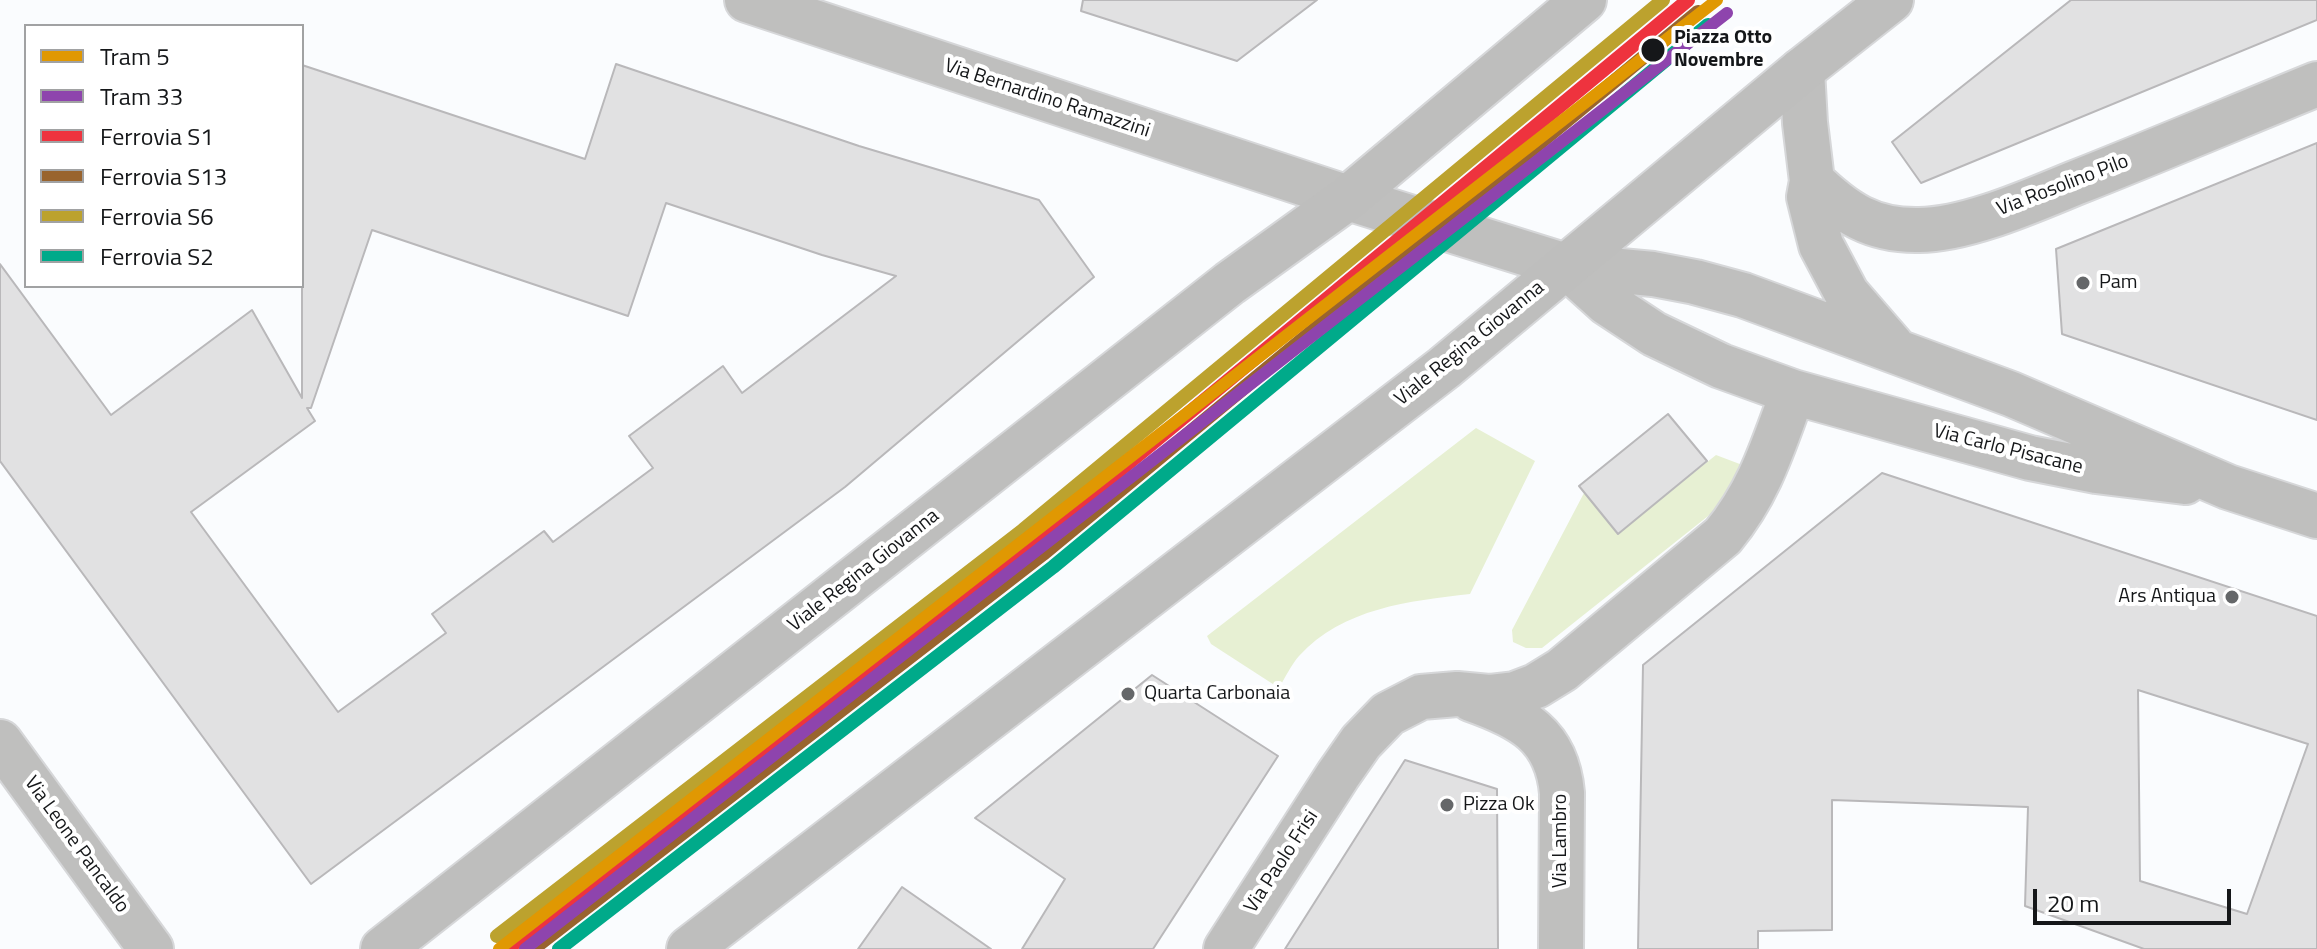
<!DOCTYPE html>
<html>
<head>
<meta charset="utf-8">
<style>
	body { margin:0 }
	#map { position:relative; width:2317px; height:949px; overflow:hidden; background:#fafcfe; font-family:"Titillium Web",sans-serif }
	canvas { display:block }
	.legend { position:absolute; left:24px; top:24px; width:280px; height:264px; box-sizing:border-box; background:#fff; border:2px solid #a1a2a3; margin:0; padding:10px 14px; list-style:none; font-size:24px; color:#151719 }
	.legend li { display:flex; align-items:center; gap:16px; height:40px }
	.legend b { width:40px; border:2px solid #a1a2a3 }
	.scale { position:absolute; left:2033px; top:889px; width:198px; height:36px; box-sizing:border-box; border:4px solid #151719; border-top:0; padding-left:10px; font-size:24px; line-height:28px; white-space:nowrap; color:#151719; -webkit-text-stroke:6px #fff; paint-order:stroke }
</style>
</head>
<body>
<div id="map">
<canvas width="2317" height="949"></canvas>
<ul class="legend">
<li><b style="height:10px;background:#e09802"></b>Tram 5</li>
<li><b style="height:10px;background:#8e44ad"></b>Tram 33</li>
<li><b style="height:10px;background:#ee333e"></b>Ferrovia S1</li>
<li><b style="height:10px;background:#99642e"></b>Ferrovia S13</li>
<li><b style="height:10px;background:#bca22e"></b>Ferrovia S6</li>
<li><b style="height:10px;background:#00aa8a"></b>Ferrovia S2</li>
</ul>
<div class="scale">20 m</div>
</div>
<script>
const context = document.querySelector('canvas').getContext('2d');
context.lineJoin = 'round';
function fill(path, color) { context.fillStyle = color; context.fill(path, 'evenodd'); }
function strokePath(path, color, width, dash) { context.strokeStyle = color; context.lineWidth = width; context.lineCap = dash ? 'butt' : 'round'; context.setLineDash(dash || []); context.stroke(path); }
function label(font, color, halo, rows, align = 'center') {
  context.font = font + ' "Titillium Web",sans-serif'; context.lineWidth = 8; context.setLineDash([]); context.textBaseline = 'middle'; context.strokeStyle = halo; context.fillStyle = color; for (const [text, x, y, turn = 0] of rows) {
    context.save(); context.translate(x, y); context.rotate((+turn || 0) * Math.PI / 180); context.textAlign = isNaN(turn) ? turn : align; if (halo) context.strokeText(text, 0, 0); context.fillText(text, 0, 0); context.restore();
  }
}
const green = new Path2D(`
	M 1476,428 L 1535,461 L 1470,594 C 1409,601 1343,608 1299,656 C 1291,665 1285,678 1279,688 L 1211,644 L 1207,636 Z
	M 1716,455 L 1745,466 L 1722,505 L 1542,648 L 1526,648 L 1513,642 L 1512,630 L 1584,493 L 1618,533 Z`);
const building = new Path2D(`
	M 1083,0 L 1317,0 L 1237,61 L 1081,11 Z
	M 2071,0 L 2317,0 L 2317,20 L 1921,183 L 1892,142 Z
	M 616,64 L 859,146 L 1039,200 L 1094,277 L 845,487 L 311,884 L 0,461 L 0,264 L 111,415 L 252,310 L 302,398 L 302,65 L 585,159 ZM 666,203 L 822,255 L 896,276 L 742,393 L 723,366 L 629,436 L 653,468 L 553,542 L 544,531 L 432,614 L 446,633 L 338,712 L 191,512 L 315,421 L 307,408 L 311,408 L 372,230 L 628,316 Z
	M 2317,143 L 2317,420 L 2062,334 L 2056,249 Z
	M 1668,414 L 1707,461 L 1618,534 L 1579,486 Z
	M 1882,473 L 2317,616 L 2317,949 L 2144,949 L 2025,906 L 2028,807 L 1832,800 L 1832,930 L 1758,931 L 1758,949 L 1638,949 L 1643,665 ZM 2138,690 L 2308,744 L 2247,914 L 2140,881 Z
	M 1152,675 L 1278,756 L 1153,949 L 1022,949 L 1065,879 L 975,818 Z
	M 1405,760 L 1497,789 L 1498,949 L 1285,949 Z
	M 902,887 L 991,949 L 858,949 Z`);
const street = new Path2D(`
	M 747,0 L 1348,198 L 1566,266 L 1653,274 L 1695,282 L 1743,295 L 2011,394 L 2228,487 L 2317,516
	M 1802,70 L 1805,123 L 1812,181 L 1809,197 L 1821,245 L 1847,294 L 1892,346
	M 1812,181 C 1845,213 1872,231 1919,230 C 1966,230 2031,201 2075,183 C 2156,151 2236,117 2317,84
	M 1566,266 L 1607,303 L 1654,334 L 1721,366 L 1793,392 L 2030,458 L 2096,471 L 2185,482
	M 1471,699 C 1522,717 1557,735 1562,793 L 1561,949
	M 0,742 L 151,949
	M 1226,949 L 1338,775 L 1361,742 L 1388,714 L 1421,697 L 1457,694 L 1489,697 L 1515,694 L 1536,686 L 1562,670 L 1723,536 C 1760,491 1773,446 1793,392`);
const secondary = new Path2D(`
	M 383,949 L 1230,283 L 1348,198 L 1584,0
	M 689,949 L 1444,368 L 1802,70 L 1891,0`);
const rail1 = new Path2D(`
	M 507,949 L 1033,542 L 1688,0`);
const rail2 = new Path2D(`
	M 533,949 L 1043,554 L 1698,12`);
const rail3 = new Path2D(`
	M 497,936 L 1023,530 L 1663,0`);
const rail4 = new Path2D(`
	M 559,949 L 1053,567 L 1708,25`);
const tram1 = new Path2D(`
	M 499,949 L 1717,0`);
const tram2 = new Path2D(`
	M 525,949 L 1727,13`);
const markers = [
	[1653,50,13,"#151719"],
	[2083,283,8,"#656769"],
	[2232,597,8,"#656769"],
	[1128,694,8,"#656769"],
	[1447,805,8,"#656769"]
];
const stopNames = [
	["Piazza Otto",1674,38],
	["Novembre",1674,61]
];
const streetNames = [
	["Via Bernardino Ramazzini",1047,99,18],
	["Via Rosolino Pilo",2063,186,-21],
	["Viale Regina Giovanna",1470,344,-39],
	["Via Carlo Pisacane",2008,450,14],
	["Viale Regina Giovanna",864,571,-38],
	["Via Lambro",1561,841,-90],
	["Via Leone Pancaldo",76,845,54],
	["Via Paolo Frisi",1282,862,-57]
];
const poiNames = [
	["Pam",2099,283],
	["Ars Antiqua",2216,597,"right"],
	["Quarta Carbonaia",1144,694],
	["Pizza Ok",1463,805]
];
fill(green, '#e7f0d3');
fill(building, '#e1e1e2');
strokePath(building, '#b9b8ba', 2);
strokePath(street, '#d6d7d9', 48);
strokePath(secondary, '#d6d7d9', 48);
strokePath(street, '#bfbfbe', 44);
strokePath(secondary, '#bebebd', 44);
strokePath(rail1, '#ee333e', 14);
strokePath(rail2, '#99642e', 14);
strokePath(rail3, '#bca22e', 14);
strokePath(rail4, '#00aa8a', 14);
strokePath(tram1, '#e09802', 12);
strokePath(tram2, '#8e44ad', 12);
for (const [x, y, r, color] of markers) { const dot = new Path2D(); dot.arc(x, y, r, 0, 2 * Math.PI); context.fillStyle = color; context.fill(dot); strokePath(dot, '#fff', 3); }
label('bold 20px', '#151719', '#fff', stopNames, 'left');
label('20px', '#151719', '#fff', streetNames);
label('20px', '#151719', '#fff', poiNames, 'left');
</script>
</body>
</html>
